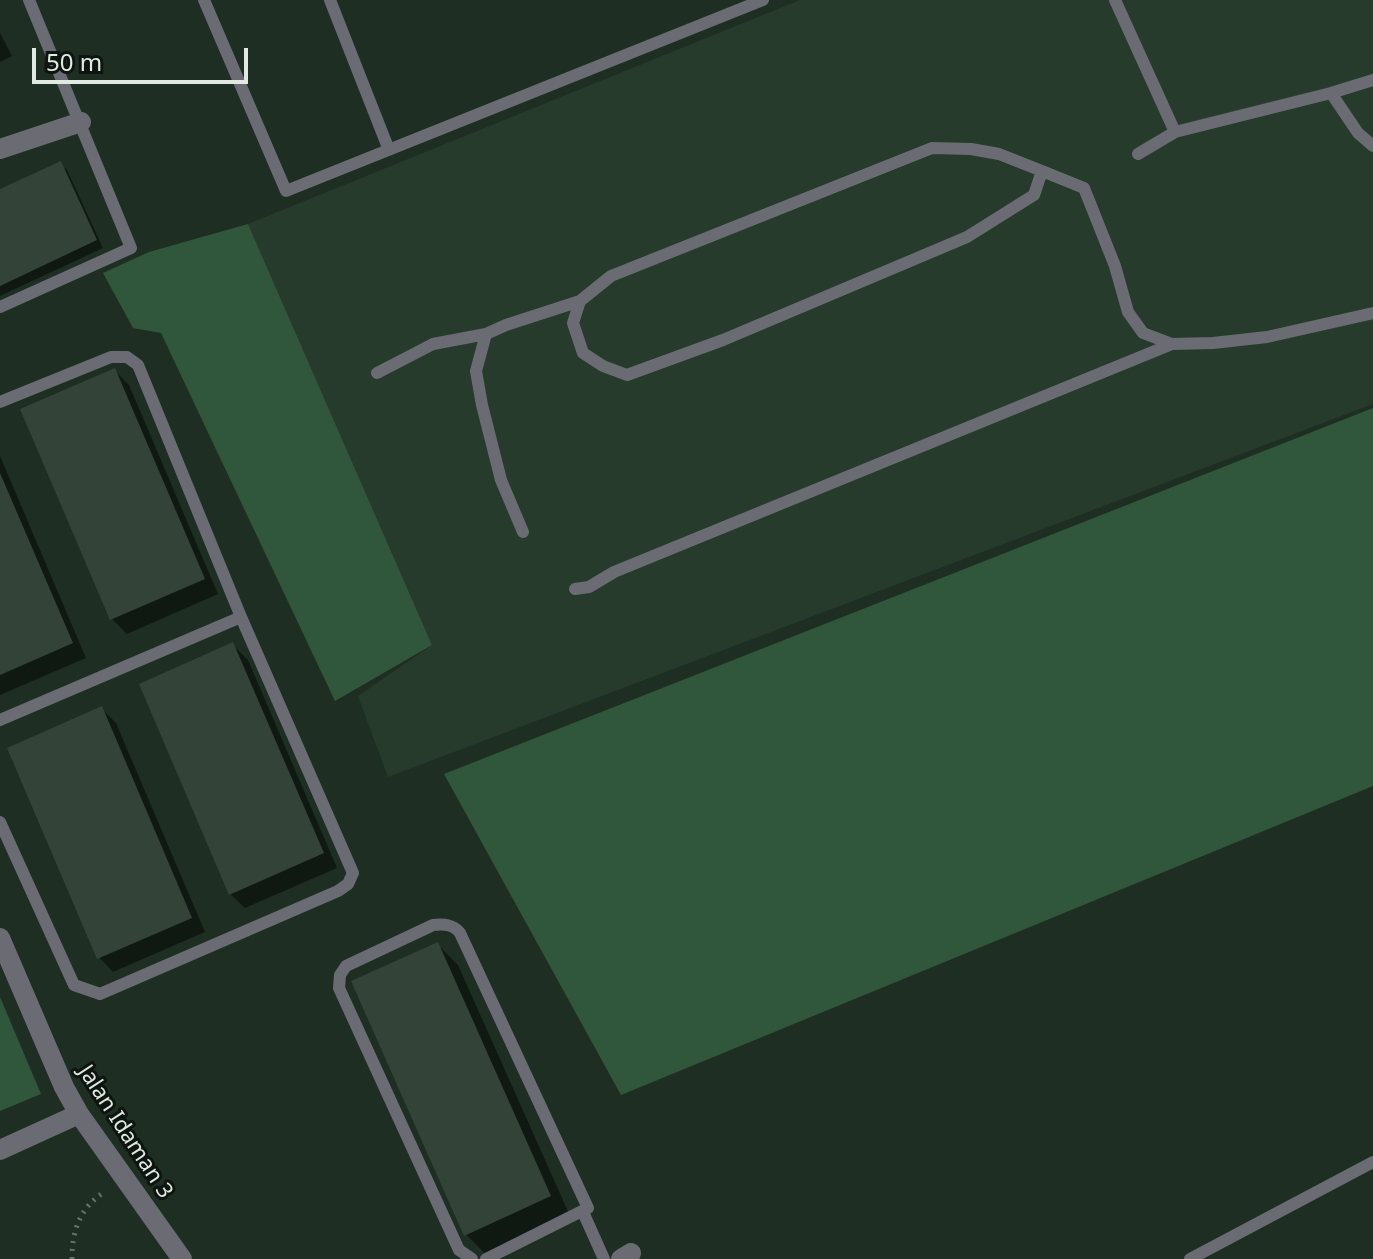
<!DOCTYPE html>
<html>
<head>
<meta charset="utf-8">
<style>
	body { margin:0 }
	#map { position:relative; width:1373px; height:1259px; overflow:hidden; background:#1f2e23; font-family:"Noto Sans",sans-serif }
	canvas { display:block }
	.scale { position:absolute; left:32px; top:48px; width:216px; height:36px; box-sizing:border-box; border:4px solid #e0e9e2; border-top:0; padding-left:10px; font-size:24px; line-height:28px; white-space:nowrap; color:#e0e9e2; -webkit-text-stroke:6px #0e140f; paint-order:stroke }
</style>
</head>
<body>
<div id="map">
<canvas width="1373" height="1259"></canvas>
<div class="scale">50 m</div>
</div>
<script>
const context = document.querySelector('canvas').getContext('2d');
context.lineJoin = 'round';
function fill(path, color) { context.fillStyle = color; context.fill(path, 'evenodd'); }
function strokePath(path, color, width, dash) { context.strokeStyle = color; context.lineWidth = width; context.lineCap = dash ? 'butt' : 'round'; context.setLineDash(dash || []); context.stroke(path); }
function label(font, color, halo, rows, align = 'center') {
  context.font = font + ' "Noto Sans",sans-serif'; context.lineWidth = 6; context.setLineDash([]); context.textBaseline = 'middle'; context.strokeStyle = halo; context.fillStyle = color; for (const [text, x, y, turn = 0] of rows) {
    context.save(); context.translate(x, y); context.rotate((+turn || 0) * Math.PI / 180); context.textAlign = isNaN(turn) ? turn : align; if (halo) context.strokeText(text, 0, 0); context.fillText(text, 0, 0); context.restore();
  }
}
const built = new Path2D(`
	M 800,0 L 1373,0 L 1373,404 L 388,777 L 358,696 L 432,645 L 248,224 Z`);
const green = new Path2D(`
	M 248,224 L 432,645 L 335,701 L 161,333 L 133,328 L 103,273 L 149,252 Z
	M 1373,408 L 1373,786 L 621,1095 L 444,774 Z
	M 0,997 L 41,1094 L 0,1111 Z`);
const shadow = new Path2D(`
	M 0,33 L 12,56 L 0,62 Z
	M 60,163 L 67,170 L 103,248 L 0,296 L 0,191 Z
	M 114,370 L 129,385 L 218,594 L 127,634 L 112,619 Z
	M 0,456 L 86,658 L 0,695 Z
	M 233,645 L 248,660 L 337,868 L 245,908 L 230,894 Z
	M 101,708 L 116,723 L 205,932 L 113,972 L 99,957 Z
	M 437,944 L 458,965 L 571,1218 L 487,1256 L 466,1234 Z`);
const building = new Path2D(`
	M 61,161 L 97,240 L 0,286 L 0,189 Z
	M 115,368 L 205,579 L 110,620 L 20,409 Z
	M 0,473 L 73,643 L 0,675 Z
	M 233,642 L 324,853 L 229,895 L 139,684 Z
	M 102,706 L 192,918 L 97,959 L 7,748 Z
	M 438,942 L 551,1196 L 464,1236 L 351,981 Z`);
const path = new Path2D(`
	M 72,1259 C 72,1230 80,1207 106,1191`);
const service = new Path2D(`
	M 204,0 L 286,191 L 763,0
	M 330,0 L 389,150
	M 1115,0 L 1175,132
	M 1331,93 L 1358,133 L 1373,146
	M 1138,154 L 1175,132 L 1331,93 L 1373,80
	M 1042,171 L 1084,188 L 1115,266 L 1128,312 L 1143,333 L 1172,344 L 1213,343 L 1267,337 L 1373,313
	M 0,307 L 131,248 L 29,0
	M 377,373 L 433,344 L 486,334
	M 0,402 L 111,357 L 127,357 L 138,365 L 241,617 L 353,873 L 348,884 L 338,891 L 100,994 L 74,985 L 0,822
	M 523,532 L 501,480 L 482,405 L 476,371 L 486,334 L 506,325 L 580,301 L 611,276 L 932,148 L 971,149 L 999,154 L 1042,171 L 1034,195 L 967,237 L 723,340 L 627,375 L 603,366 L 583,353 L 573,323 L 580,301
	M 575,589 L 589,587 L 614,572 L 1172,344
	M 0,720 L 241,617
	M 583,1212 L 604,1259
	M 472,1259 L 459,1250 L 339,988 L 340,975 L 346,966 L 433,925 C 444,924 453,924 460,933 L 588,1208 L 486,1259
	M 1190,1259 L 1373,1162`);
const minor = new Path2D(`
	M 0,149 L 81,122
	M 0,938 L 64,1087 L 79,1114 L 182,1259
	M 0,1150 L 79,1114
	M 621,1259 L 631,1253`);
const streetNames = [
	["Jalan Idaman 3",125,1132,57]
];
fill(built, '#273b2d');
fill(green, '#30573c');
fill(shadow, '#0007');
fill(building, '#344338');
strokePath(path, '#67736a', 5, [2, 6]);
strokePath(service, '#6b6b73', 12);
strokePath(minor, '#6b6b73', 20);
label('22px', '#e0e9e2', '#0e140f', streetNames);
</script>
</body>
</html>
